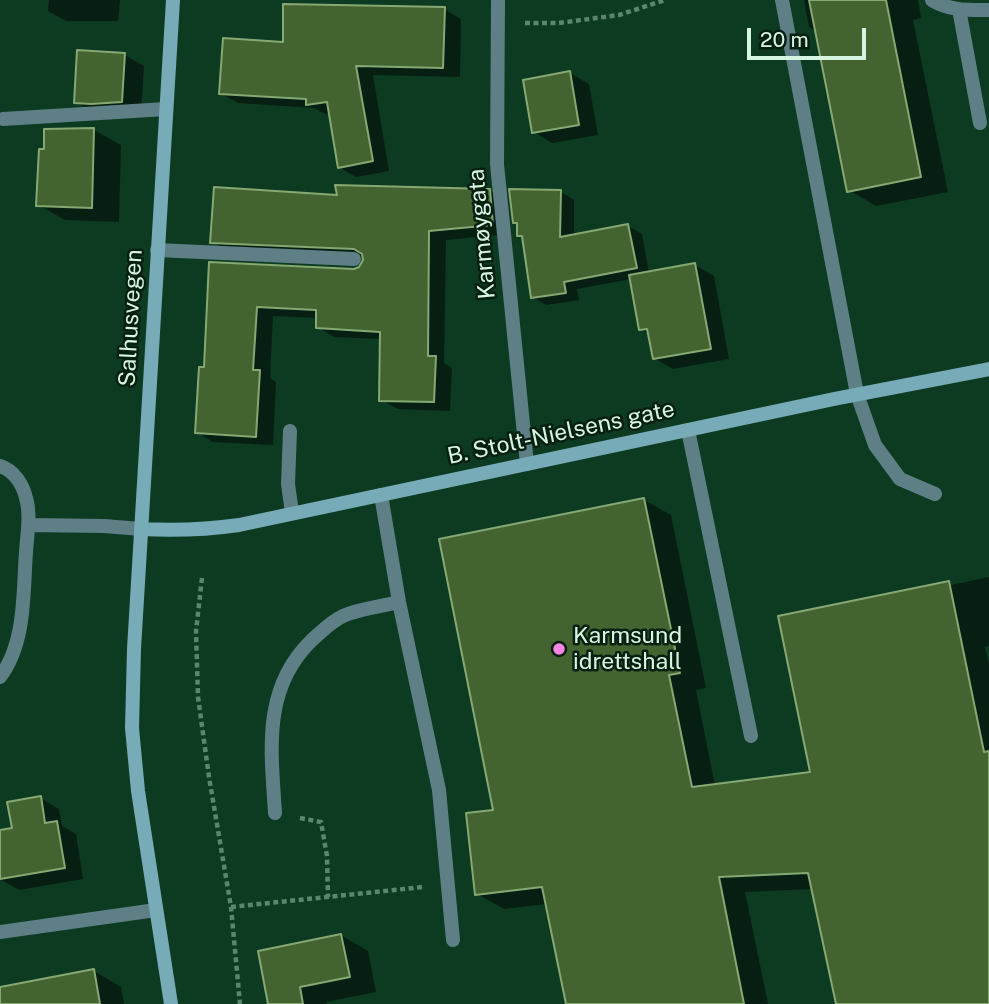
<!DOCTYPE html>
<html>
<head>
<meta charset="utf-8">
<style>
	body { margin:0 }
	#map { position:relative; width:989px; height:1004px; overflow:hidden; background:#0c3b22; font-family:"Public Sans",sans-serif }
	canvas { display:block }
	.scale { position:absolute; left:747px; top:28px; width:119px; height:32px; box-sizing:border-box; border:4px solid #d7f6e1; border-top:0; padding-left:9px; font-size:21px; line-height:24px; white-space:nowrap; color:#d7f6e1; -webkit-text-stroke:5px #061f10; paint-order:stroke }
</style>
</head>
<body>
<div id="map">
<canvas width="989" height="1004"></canvas>
<div class="scale">20 m</div>
</div>
<script>
const context = document.querySelector('canvas').getContext('2d');
context.lineJoin = 'round';
function fill(path, color) { context.fillStyle = color; context.fill(path, 'evenodd'); }
function strokePath(path, color, width, dash) { context.strokeStyle = color; context.lineWidth = width; context.lineCap = dash ? 'butt' : 'round'; context.setLineDash(dash || []); context.stroke(path); }
function label(font, color, halo, rows, align = 'center') {
  context.font = font + ' "Public Sans",sans-serif'; context.lineWidth = 5; context.setLineDash([]); context.textBaseline = 'middle'; context.strokeStyle = halo; context.fillStyle = color; for (const [text, x, y, turn = 0] of rows) {
    context.save(); context.translate(x, y); context.rotate((+turn || 0) * Math.PI / 180); context.textAlign = isNaN(turn) ? turn : align; if (halo) context.strokeText(text, 0, 0); context.fillText(text, 0, 0); context.restore();
  }
}
const shadow = new Path2D(`
	M 49,0 L 120,0 L 118,21 L 66,21 L 48,11 Z
	M 804,0 L 918,0 L 921,18 L 913,20 L 948,192 L 876,206 L 849,190 L 817,32 L 809,27 Z
	M 444,9 L 461,19 L 460,77 L 373,75 L 389,171 L 356,177 L 339,167 L 330,113 L 325,114 L 314,108 L 238,103 L 220,93 L 285,44 Z
	M 125,55 L 144,66 L 141,112 L 95,113 L 76,102 Z
	M 570,73 L 589,84 L 598,135 L 552,143 L 534,132 Z
	M 94,130 L 121,145 L 119,222 L 65,220 L 38,205 L 46,151 L 46,131 Z
	M 489,190 L 506,200 L 510,234 L 446,240 L 444,363 L 452,368 L 450,411 L 398,409 L 381,400 L 381,339 L 334,337 L 317,327 L 318,318 L 273,316 L 270,378 L 276,382 L 273,445 L 213,442 L 197,432 L 205,369 L 211,264 L 354,270 L 363,266 L 366,258 L 229,251 L 212,242 L 339,197 Z
	M 561,192 L 574,200 L 574,236 L 628,226 L 642,234 L 649,273 L 695,265 L 714,276 L 729,359 L 673,369 L 654,358 L 650,335 L 640,329 L 632,279 L 577,289 L 579,300 L 546,305 L 532,297 L 523,238 L 519,235 L 519,225 L 514,222 Z
	M 644,500 L 671,515 L 706,688 L 696,690 L 715,786 L 812,774 L 948,583 L 951,585 L 989,577 L 989,646 L 985,647 L 989,664 L 989,1004 L 837,1004 L 813,889 L 745,892 L 768,1004 L 568,1004 L 547,904 L 504,909 L 477,894 L 495,811 Z
	M 40,798 L 59,809 L 62,826 L 76,834 L 83,879 L 19,890 L 0,879 L 0,832 L 14,830 Z
	M 341,935 L 368,951 L 376,992 L 326,1002 L 327,1004 L 270,1004 Z
	M 94,971 L 121,987 L 124,1004 L 47,1004 Z`);
const building = new Path2D(`
	M 809,0 L 886,0 L 921,177 L 847,192 Z
	M 283,4 L 445,7 L 443,68 L 356,66 L 373,161 L 338,168 L 327,102 L 306,105 L 306,99 L 219,94 L 223,38 L 283,42 Z
	M 77,50 L 125,53 L 122,102 L 91,104 L 74,103 Z
	M 570,71 L 579,125 L 532,133 L 523,80 Z
	M 94,128 L 92,208 L 36,206 L 39,149 L 44,149 L 44,129 Z
	M 335,185 L 490,189 L 493,225 L 429,231 L 428,356 L 436,356 L 434,402 L 379,401 L 380,332 L 316,328 L 316,310 L 257,307 L 253,370 L 260,370 L 256,437 L 195,433 L 199,367 L 204,367 L 209,262 L 354,269 L 359,267 L 363,260 L 362,254 L 354,249 L 210,243 L 214,187 L 337,195 Z
	M 509,189 L 561,190 L 560,237 L 628,224 L 637,268 L 564,282 L 566,293 L 531,298 L 522,236 L 517,236 L 517,223 L 513,223 Z
	M 695,263 L 711,349 L 653,359 L 647,329 L 639,330 L 629,275 Z
	M 644,498 L 680,673 L 669,675 L 692,787 L 810,772 L 778,616 L 949,581 L 984,752 L 989,751 L 989,1004 L 836,1004 L 808,873 L 719,877 L 744,1004 L 566,1004 L 542,887 L 475,895 L 466,813 L 493,810 L 439,539 Z
	M 41,796 L 45,823 L 57,821 L 65,868 L 0,879 L 0,830 L 12,828 L 7,802 Z
	M 341,934 L 350,977 L 300,987 L 303,1004 L 268,1004 L 258,951 Z
	M 94,969 L 100,1004 L 0,1004 L 0,987 Z`);
const path = new Path2D(`
	M 525,23 L 559,23 L 619,15 L 665,0
	M 202,578 L 196,631 L 198,697 L 209,777 L 231,907 L 240,1004
	M 300,818 L 321,822 L 327,856 L 328,897
	M 231,907 L 423,887`);
const lane = new Path2D(`
	M 782,0 L 857,394 L 875,445 L 900,479 L 935,494
	M 932,0 C 949,11 970,10 989,10
	M 959,9 L 980,123
	M 688,430 L 751,736
	M 381,495 L 399,602 L 439,790 L 453,940
	M 275,813 C 271,750 262,688 312,640 C 323,630 336,617 351,613 C 366,608 383,606 399,602`);
const street = new Path2D(`
	M 498,0 L 497,164 L 527,464
	M 3,119 L 166,109
	M 157,250 L 354,259
	M 290,431 L 288,484 L 292,513
	M 0,466 C 14,470 23,485 26,498 C 31,515 27,535 26,552 C 23,592 26,643 0,677
	M 28,525 L 104,526 L 141,529
	M 0,932 L 156,910`);
const secondary = new Path2D(`
	M 141,529 C 177,531 204,530 239,525 L 834,399 L 989,369
	M 171,1004 L 138,791 L 132,728 L 134,649 L 173,0`);
const markers = [
	[559,649,7,"#fc86e4"]
];
const streetNames = [
	["Karmøygata",482,234,-95],
	["Salhusvegen",131,318,-87],
	["B. Stolt-Nielsens gate",561,433,-12]
];
const poiNames = [
	["Karmsund",573,636],
	["idrettshall",573,662]
];
fill(shadow, '#0007');
fill(building, '#436331');
strokePath(building, '#86a873', 2);
strokePath(path, '#5c856d', 4.5, [5, 3.5]);
strokePath(lane, '#5f7f87', 14);
strokePath(street, '#5f7f87', 14);
strokePath(secondary, '#77abb7', 14);
for (const [x, y, r, color] of markers) { const dot = new Path2D(); dot.arc(x, y, r, 0, 2 * Math.PI); context.fillStyle = color; context.fill(dot); strokePath(dot, '#061f10', 2.5); }
label('23px', '#d7f6e1', '#061f10', streetNames);
label('23px', '#d7f6e1', '#061f10', poiNames, 'left');
</script>
</body>
</html>
